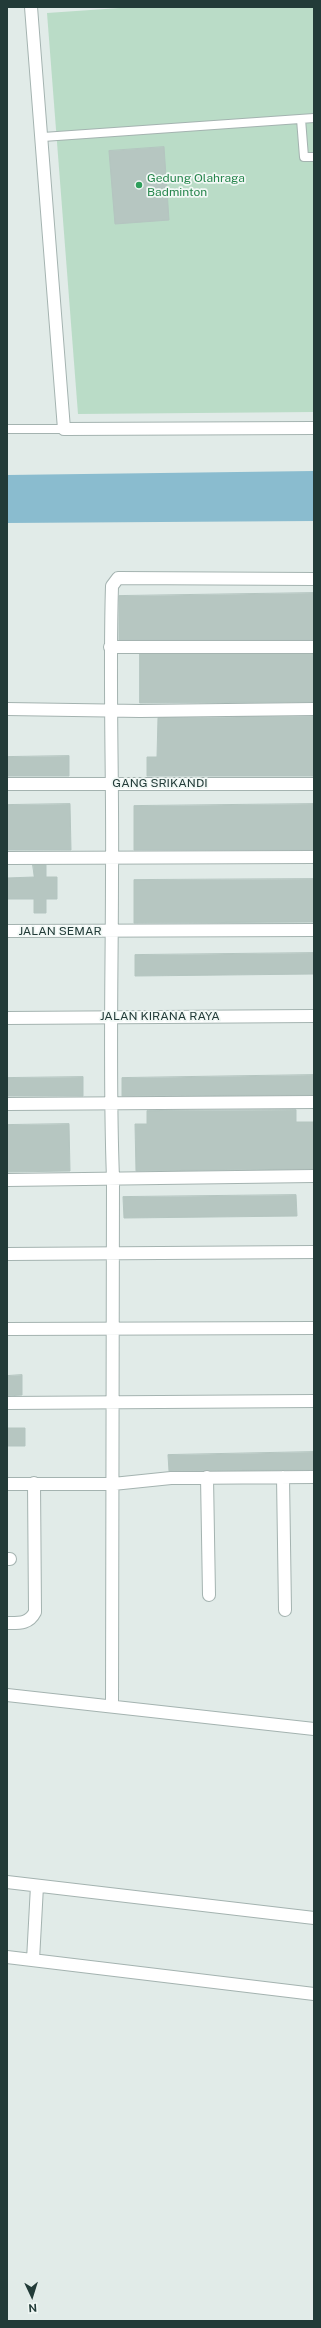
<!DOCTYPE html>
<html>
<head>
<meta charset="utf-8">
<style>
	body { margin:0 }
	#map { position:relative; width:321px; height:2328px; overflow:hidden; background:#e1ebe8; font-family:"Public Sans",sans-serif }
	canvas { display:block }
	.frame { position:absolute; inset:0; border:8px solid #223b38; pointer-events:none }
	.north { position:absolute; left:12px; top:2276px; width:40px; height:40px; -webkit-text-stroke:3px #f1f8f5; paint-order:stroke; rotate:176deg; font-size:11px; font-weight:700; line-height:16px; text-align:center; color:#223b38 }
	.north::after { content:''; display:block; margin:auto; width:14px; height:18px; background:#223b38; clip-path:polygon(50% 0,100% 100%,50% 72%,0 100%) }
</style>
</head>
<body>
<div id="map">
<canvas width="321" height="2328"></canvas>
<div class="frame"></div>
<div class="north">N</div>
</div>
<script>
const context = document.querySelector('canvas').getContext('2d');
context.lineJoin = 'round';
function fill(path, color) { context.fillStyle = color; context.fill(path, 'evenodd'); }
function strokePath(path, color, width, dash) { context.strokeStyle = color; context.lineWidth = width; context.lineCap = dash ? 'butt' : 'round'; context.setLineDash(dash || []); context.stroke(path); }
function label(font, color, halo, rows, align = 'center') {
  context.font = font + ' "Public Sans",sans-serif'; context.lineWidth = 3.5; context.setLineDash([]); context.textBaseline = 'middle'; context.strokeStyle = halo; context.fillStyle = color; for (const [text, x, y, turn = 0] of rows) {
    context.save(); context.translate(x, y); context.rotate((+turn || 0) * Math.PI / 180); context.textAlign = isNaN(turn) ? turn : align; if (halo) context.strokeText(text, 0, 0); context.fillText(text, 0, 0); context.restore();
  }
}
const green = new Path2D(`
	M 134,7 L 314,7 L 314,412 L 78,414 L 47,13 Z`);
const water = new Path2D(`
	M 314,471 L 314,521 L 7,523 L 7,475 Z`);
const building = new Path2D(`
	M 164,147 L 169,220 L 115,224 L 109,151 Z
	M 314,593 L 314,640 L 119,640 L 119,596 Z
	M 140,654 L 314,654 L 314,702 L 140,703 Z
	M 314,716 L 314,776 L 147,776 L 147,757 L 157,757 L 158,718 Z
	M 69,756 L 69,776 L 7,776 L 7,757 Z
	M 70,804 L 71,850 L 7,850 L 7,805 Z
	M 314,804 L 314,850 L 134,850 L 134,806 Z
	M 33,865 L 46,865 L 46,877 L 57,877 L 57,899 L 46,899 L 46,913 L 34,913 L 34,899 L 7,899 L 7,878 L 34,877 Z
	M 314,879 L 314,922 L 134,923 L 134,880 Z
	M 314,953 L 314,974 L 135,976 L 135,955 Z
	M 314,1075 L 314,1095 L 122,1096 L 122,1078 Z
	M 83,1077 L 83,1096 L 7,1096 L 7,1078 Z
	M 296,1110 L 296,1122 L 314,1122 L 314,1169 L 136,1171 L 135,1124 L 147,1124 L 147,1111 Z
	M 69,1124 L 70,1171 L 7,1172 L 7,1125 Z
	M 296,1195 L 297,1216 L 124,1218 L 123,1197 Z
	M 22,1375 L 22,1395 L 7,1396 L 7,1376 Z
	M 7,1428 L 25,1428 L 25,1446 L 7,1446 Z
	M 314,1452 L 314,1470 L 169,1471 L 168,1455 Z`);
const service = new Path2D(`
	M 301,119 L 304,157 L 314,157
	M 43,137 L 314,118
	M 7,429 L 64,429`);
const minor = new Path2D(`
	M 31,7 L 64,429 L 314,428
	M 110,647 L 314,647
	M 7,709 L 140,711 L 314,709
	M 7,784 L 314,784
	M 7,858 L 314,857
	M 7,931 L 314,930
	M 7,1104 L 314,1102
	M 7,1180 L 314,1176
	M 7,1254 L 314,1252
	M 7,1329 L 314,1328
	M 7,1403 L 314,1401
	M 207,1477 L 209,1595
	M 283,1477 L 285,1610
	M 7,1484 L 113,1484 L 171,1478 L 314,1477
	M 7,1559 L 10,1559
	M 7,1623 C 19,1623 29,1624 35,1612 L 34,1483
	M 7,1695 L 314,1729
	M 112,1706 L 113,1178 C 109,1076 112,975 112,873 C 113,777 109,682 112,586 L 118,578 L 314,579
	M 7,1882 L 314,1918
	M 7,1957 L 314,1994
	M 33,1960 L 37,1886`);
const tertiary = new Path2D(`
	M 7,1018 L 314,1016`);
const markers = [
	[139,185,4,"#2e9e5b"]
];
const leisureNames = [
	["Gedung Olahraga",147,178],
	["Badminton",147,192]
];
const streetNames = [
	["GANG SRIKANDI",160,783],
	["JALAN SEMAR",60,931],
	["JALAN KIRANA RAYA",160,1016]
];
fill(green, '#badcc7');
fill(water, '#8abccf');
fill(building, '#b6c6c1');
strokePath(building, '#b4c5c0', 1);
strokePath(service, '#a4b3b0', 10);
strokePath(minor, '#a4b3b0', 14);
strokePath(tertiary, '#a4b3b0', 14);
strokePath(service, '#fff', 8);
strokePath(minor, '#fff', 12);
strokePath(tertiary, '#fff', 12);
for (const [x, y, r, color] of markers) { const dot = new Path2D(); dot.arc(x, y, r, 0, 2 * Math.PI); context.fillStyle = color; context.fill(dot); strokePath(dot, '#f1f8f5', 1.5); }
label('12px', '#27864d', '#f1f8f5', leisureNames, 'left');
label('12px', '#223b38', '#f1f8f5', streetNames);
</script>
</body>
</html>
